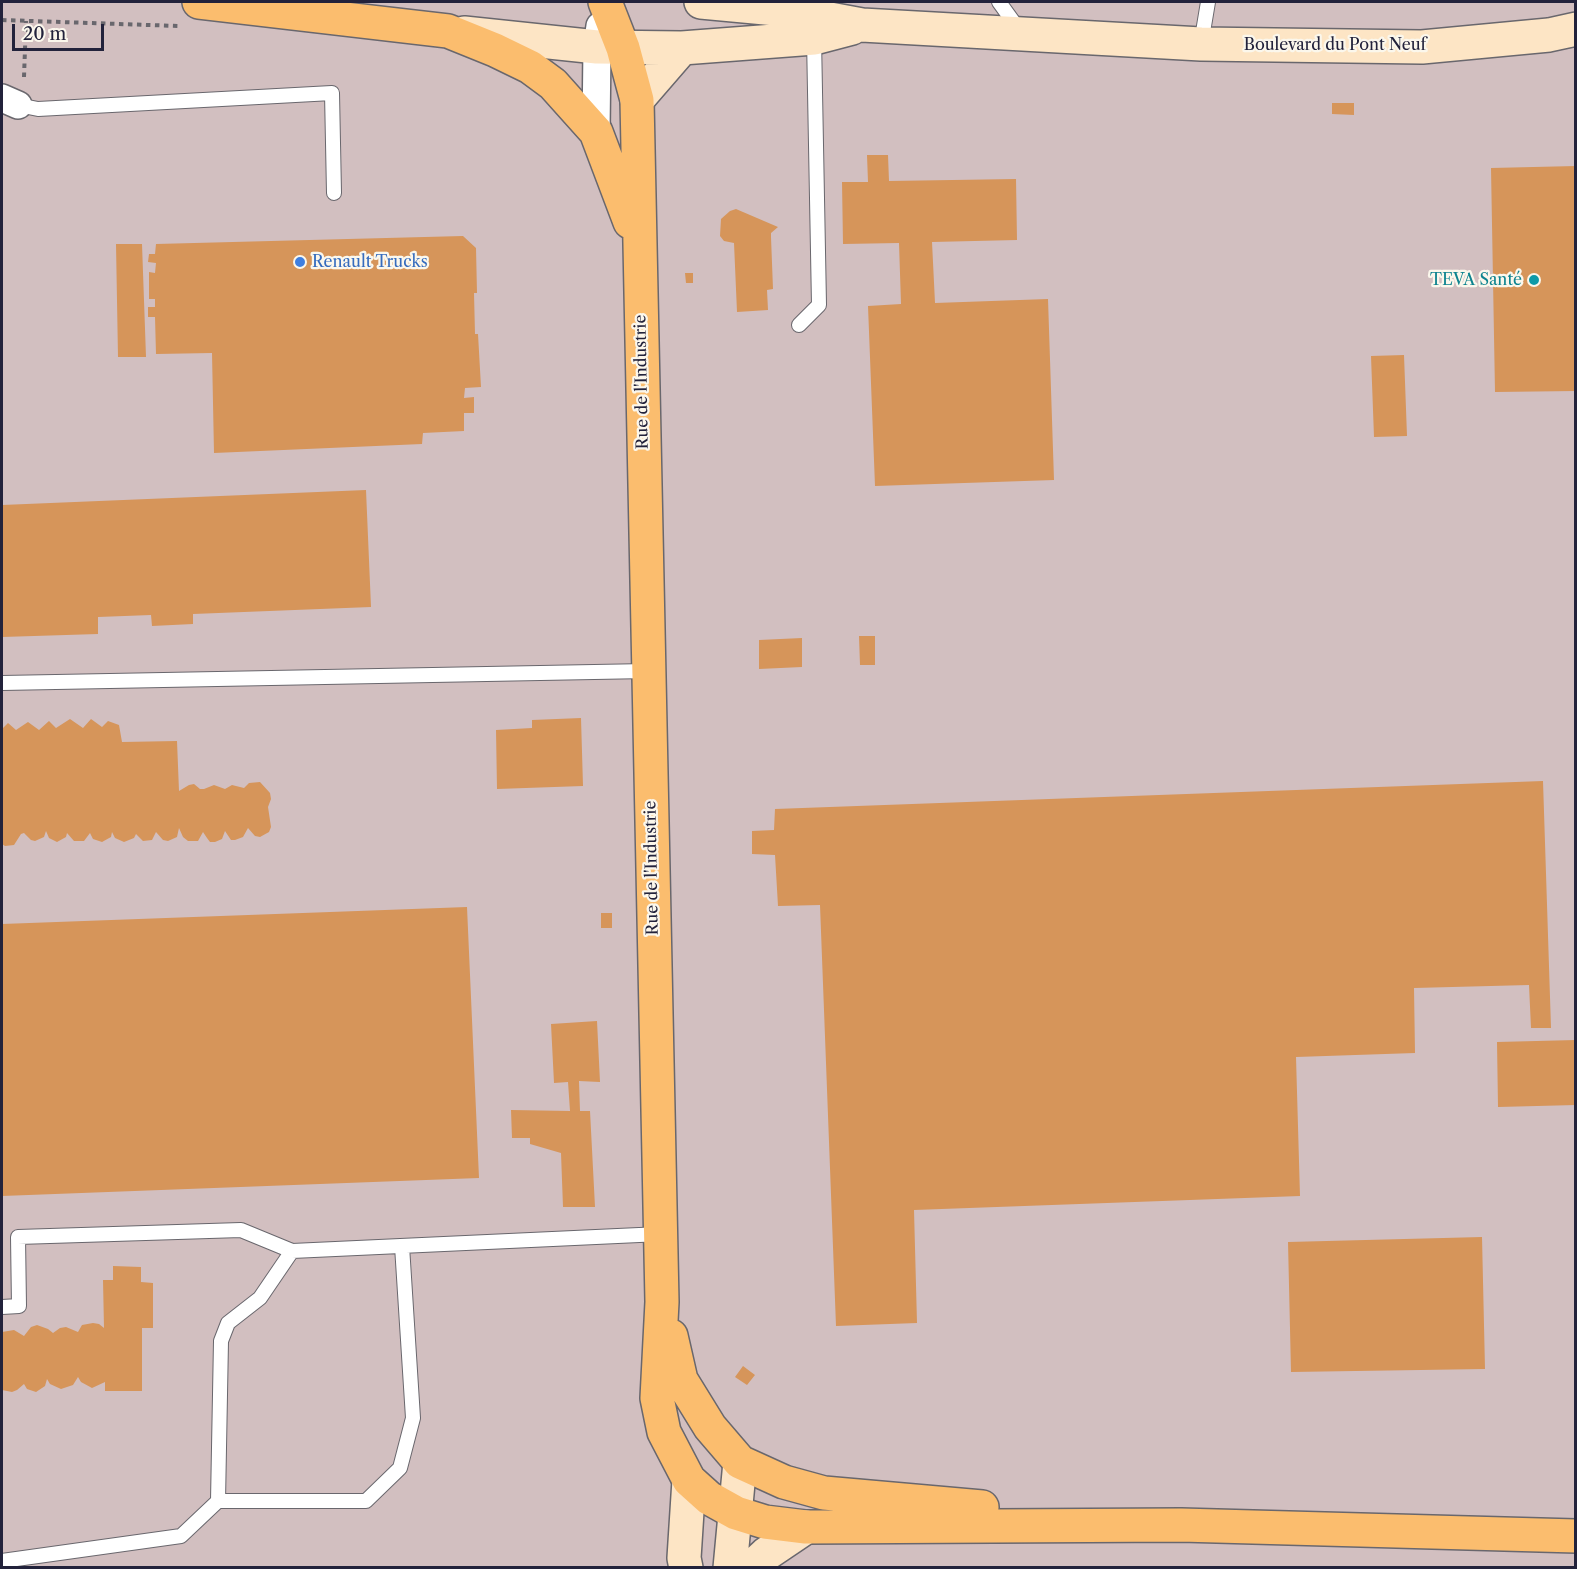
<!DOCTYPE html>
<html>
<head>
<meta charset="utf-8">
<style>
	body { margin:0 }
	#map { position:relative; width:1577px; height:1569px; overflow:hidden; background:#ece6c9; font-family:"Libre Caslon Text",serif }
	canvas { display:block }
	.frame { position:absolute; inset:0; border:3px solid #22223b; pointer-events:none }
	.scale { position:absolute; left:12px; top:24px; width:92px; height:27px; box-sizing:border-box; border:3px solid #22223b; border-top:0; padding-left:8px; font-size:18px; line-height:21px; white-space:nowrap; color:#22223b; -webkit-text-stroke:4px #fbf7ec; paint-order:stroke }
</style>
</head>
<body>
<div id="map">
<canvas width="1577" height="1569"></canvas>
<div class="frame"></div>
<div class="scale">20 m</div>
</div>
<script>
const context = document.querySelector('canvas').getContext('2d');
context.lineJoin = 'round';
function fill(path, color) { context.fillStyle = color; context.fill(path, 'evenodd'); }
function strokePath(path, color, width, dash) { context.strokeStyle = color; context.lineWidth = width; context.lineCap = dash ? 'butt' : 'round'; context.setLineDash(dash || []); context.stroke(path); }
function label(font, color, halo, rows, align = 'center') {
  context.font = font + ' "Libre Caslon Text",serif'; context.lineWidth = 4.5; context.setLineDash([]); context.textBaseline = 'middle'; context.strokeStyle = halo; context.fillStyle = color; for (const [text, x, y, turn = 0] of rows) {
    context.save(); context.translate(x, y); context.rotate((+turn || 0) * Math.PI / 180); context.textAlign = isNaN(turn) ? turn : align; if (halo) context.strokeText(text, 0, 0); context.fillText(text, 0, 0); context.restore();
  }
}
const industrial = new Path2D(`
	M 2,2 L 1575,2 L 1575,1567 L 2,1568 Z`);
const building = new Path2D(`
	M 1332,103 L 1354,103 L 1354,115 L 1332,114 Z
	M 867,155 L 888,155 L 889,181 L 1016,179 L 1017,240 L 932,242 L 935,303 L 1048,299 L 1054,480 L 875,486 L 868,306 L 901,304 L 899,243 L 843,244 L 842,182 L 868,182 Z
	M 1576,166 L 1576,391 L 1495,392 L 1491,168 Z
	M 736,209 L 778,227 L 771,233 L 771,237 L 773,289 L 767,290 L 768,310 L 737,312 L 734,243 L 724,241 L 720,236 L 721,219 L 730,211 Z
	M 463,236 L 476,248 L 477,293 L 474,293 L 475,334 L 478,334 L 481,387 L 465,388 L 464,398 L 474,397 L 474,413 L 464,413 L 464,431 L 423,433 L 422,444 L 214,453 L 212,353 L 156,354 L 155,317 L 148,317 L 148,307 L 155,307 L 155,299 L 149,299 L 149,272 L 155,273 L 156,263 L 148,262 L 149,254 L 155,254 L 156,244 Z
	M 116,244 L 142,244 L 146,357 L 118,357 Z
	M 685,273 L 693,273 L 693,283 L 686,283 Z
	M 1404,355 L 1407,436 L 1374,437 L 1371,356 Z
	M 366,490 L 371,607 L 193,614 L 193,624 L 152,626 L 151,615 L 98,617 L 98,634 L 2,637 L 2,505 Z
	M 859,636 L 875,636 L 875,665 L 860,665 Z
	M 802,638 L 802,667 L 759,669 L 759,640 Z
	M 581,718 L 583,786 L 497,789 L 496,730 L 532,728 L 532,720 Z
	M 70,719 L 83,728 L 91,719 L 102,727 L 108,721 L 119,725 L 122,742 L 177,741 L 179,791 L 189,785 L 194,784 L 200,789 L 204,789 L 214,785 L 225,789 L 232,785 L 244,788 L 249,783 L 260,782 L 270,793 L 271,799 L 268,807 L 271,827 L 269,832 L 260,837 L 255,836 L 248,828 L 243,837 L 235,840 L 231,840 L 225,831 L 222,839 L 215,842 L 210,842 L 207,838 L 203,832 L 198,841 L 188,841 L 183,837 L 179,828 L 177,837 L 168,841 L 163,840 L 156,832 L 152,840 L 143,841 L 136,834 L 134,838 L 124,842 L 115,838 L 112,832 L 111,837 L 102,842 L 93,839 L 90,833 L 84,841 L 74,841 L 67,833 L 66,837 L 57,842 L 49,838 L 46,831 L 44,837 L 35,841 L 31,840 L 24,833 L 21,834 L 14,845 L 5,846 L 2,844 L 2,729 L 8,723 L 16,730 L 28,722 L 39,730 L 49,721 L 56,728 Z
	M 1543,781 L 1551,1028 L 1531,1028 L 1529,985 L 1414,988 L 1415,1053 L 1296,1057 L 1300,1196 L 914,1210 L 917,1323 L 836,1326 L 820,905 L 778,906 L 775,855 L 752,854 L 752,831 L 774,830 L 775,809 Z
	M 467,907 L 479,1178 L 2,1196 L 2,924 Z
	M 601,913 L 612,913 L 612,928 L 601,928 Z
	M 597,1021 L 600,1082 L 579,1081 L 580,1111 L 590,1111 L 595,1207 L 563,1207 L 561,1153 L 530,1144 L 530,1138 L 512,1138 L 511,1110 L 570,1111 L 568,1082 L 554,1083 L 551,1024 Z
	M 1576,1040 L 1576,1105 L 1498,1107 L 1497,1042 Z
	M 1482,1237 L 1485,1369 L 1291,1372 L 1288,1242 Z
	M 113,1266 L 141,1267 L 141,1282 L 153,1283 L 153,1328 L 142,1328 L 142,1391 L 105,1391 L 105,1382 L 92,1388 L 81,1382 L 78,1377 L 73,1385 L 61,1389 L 50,1384 L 47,1379 L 45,1386 L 36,1392 L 27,1389 L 24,1384 L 17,1390 L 12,1392 L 2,1390 L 2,1332 L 14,1330 L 24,1336 L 31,1327 L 37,1325 L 48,1329 L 53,1333 L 60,1328 L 66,1327 L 78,1332 L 82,1325 L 93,1323 L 99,1324 L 104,1328 L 103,1280 L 113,1280 Z
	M 743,1366 L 755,1375 L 747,1385 L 735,1377 Z`);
const path = new Path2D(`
	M 2,20 L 178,26
	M 24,77 L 26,21`);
const lane = new Path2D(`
	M 999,2 L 1020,31
	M 1201,44 L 1208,2
	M 18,105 L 38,109 L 332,93 L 334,193
	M 799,325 L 819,305 L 814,38
	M 2,683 L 648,671
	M 2,1307 L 19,1306 L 18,1237 L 241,1230 L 292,1251 L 661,1234
	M 218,1501 L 366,1501 L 400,1468 L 413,1418 L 402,1246
	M 2,1561 L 181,1536 L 218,1501 L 221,1341 L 228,1323 L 260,1298 L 292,1251`);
const street = new Path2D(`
	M 2,98 L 18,105
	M 596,132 L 597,47 L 600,26`);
const secondary = new Path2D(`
	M 701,2 L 776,9 L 862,25 L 1201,44 L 1422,47 L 1549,35 L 1576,29
	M 464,33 L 597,47 L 682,48
	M 637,100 L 682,48 L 814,38 L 852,28
	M 686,1568 L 684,1558 L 689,1480
	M 730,1568 L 740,1462
	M 751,1568 L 766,1554 L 806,1527`);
const primary = new Path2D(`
	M 199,2 L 448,31 L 495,50 L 530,67 L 553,84 L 596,132 L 630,222
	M 605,2 L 623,48 L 637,100 L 662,1302 L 657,1398 L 664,1432 L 689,1480 L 709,1498 L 736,1513 L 765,1522 L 806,1527 L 1181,1525 L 1576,1536
	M 671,1336 L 681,1380 L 710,1427 L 740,1462 L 784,1482 L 824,1493 L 982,1507`);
const markers = [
	[300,262,6,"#3f7fe0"],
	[1534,280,6,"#0f9aa8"]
];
const streetNames = [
	["Boulevard du Pont Neuf",1335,45],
	["Rue de l'Industrie",642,382,-91],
	["Rue de l'Industrie",652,868,-91]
];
const shopNames = [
	["Renault Trucks",312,262]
];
const cultureNames = [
	["TEVA Santé",1522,280]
];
fill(industrial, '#d2bfc0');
fill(building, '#d6955a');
strokePath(lane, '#69676d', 16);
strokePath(street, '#69676d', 30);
strokePath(secondary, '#69676d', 36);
strokePath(primary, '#69676d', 36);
strokePath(path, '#69676d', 4, [4.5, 4.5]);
strokePath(lane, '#fff', 14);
strokePath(street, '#fff', 27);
strokePath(secondary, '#fde5c5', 33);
strokePath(primary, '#fbbd6e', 33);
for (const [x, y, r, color] of markers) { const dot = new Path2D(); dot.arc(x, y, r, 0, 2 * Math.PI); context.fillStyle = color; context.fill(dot); strokePath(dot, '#fbf7ec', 2); }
label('16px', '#22223b', '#fbf7ec', streetNames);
label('16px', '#366cbe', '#fbf7ec', shopNames, 'left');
label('16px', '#0d838f', '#fbf7ec', cultureNames, 'right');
</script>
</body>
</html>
